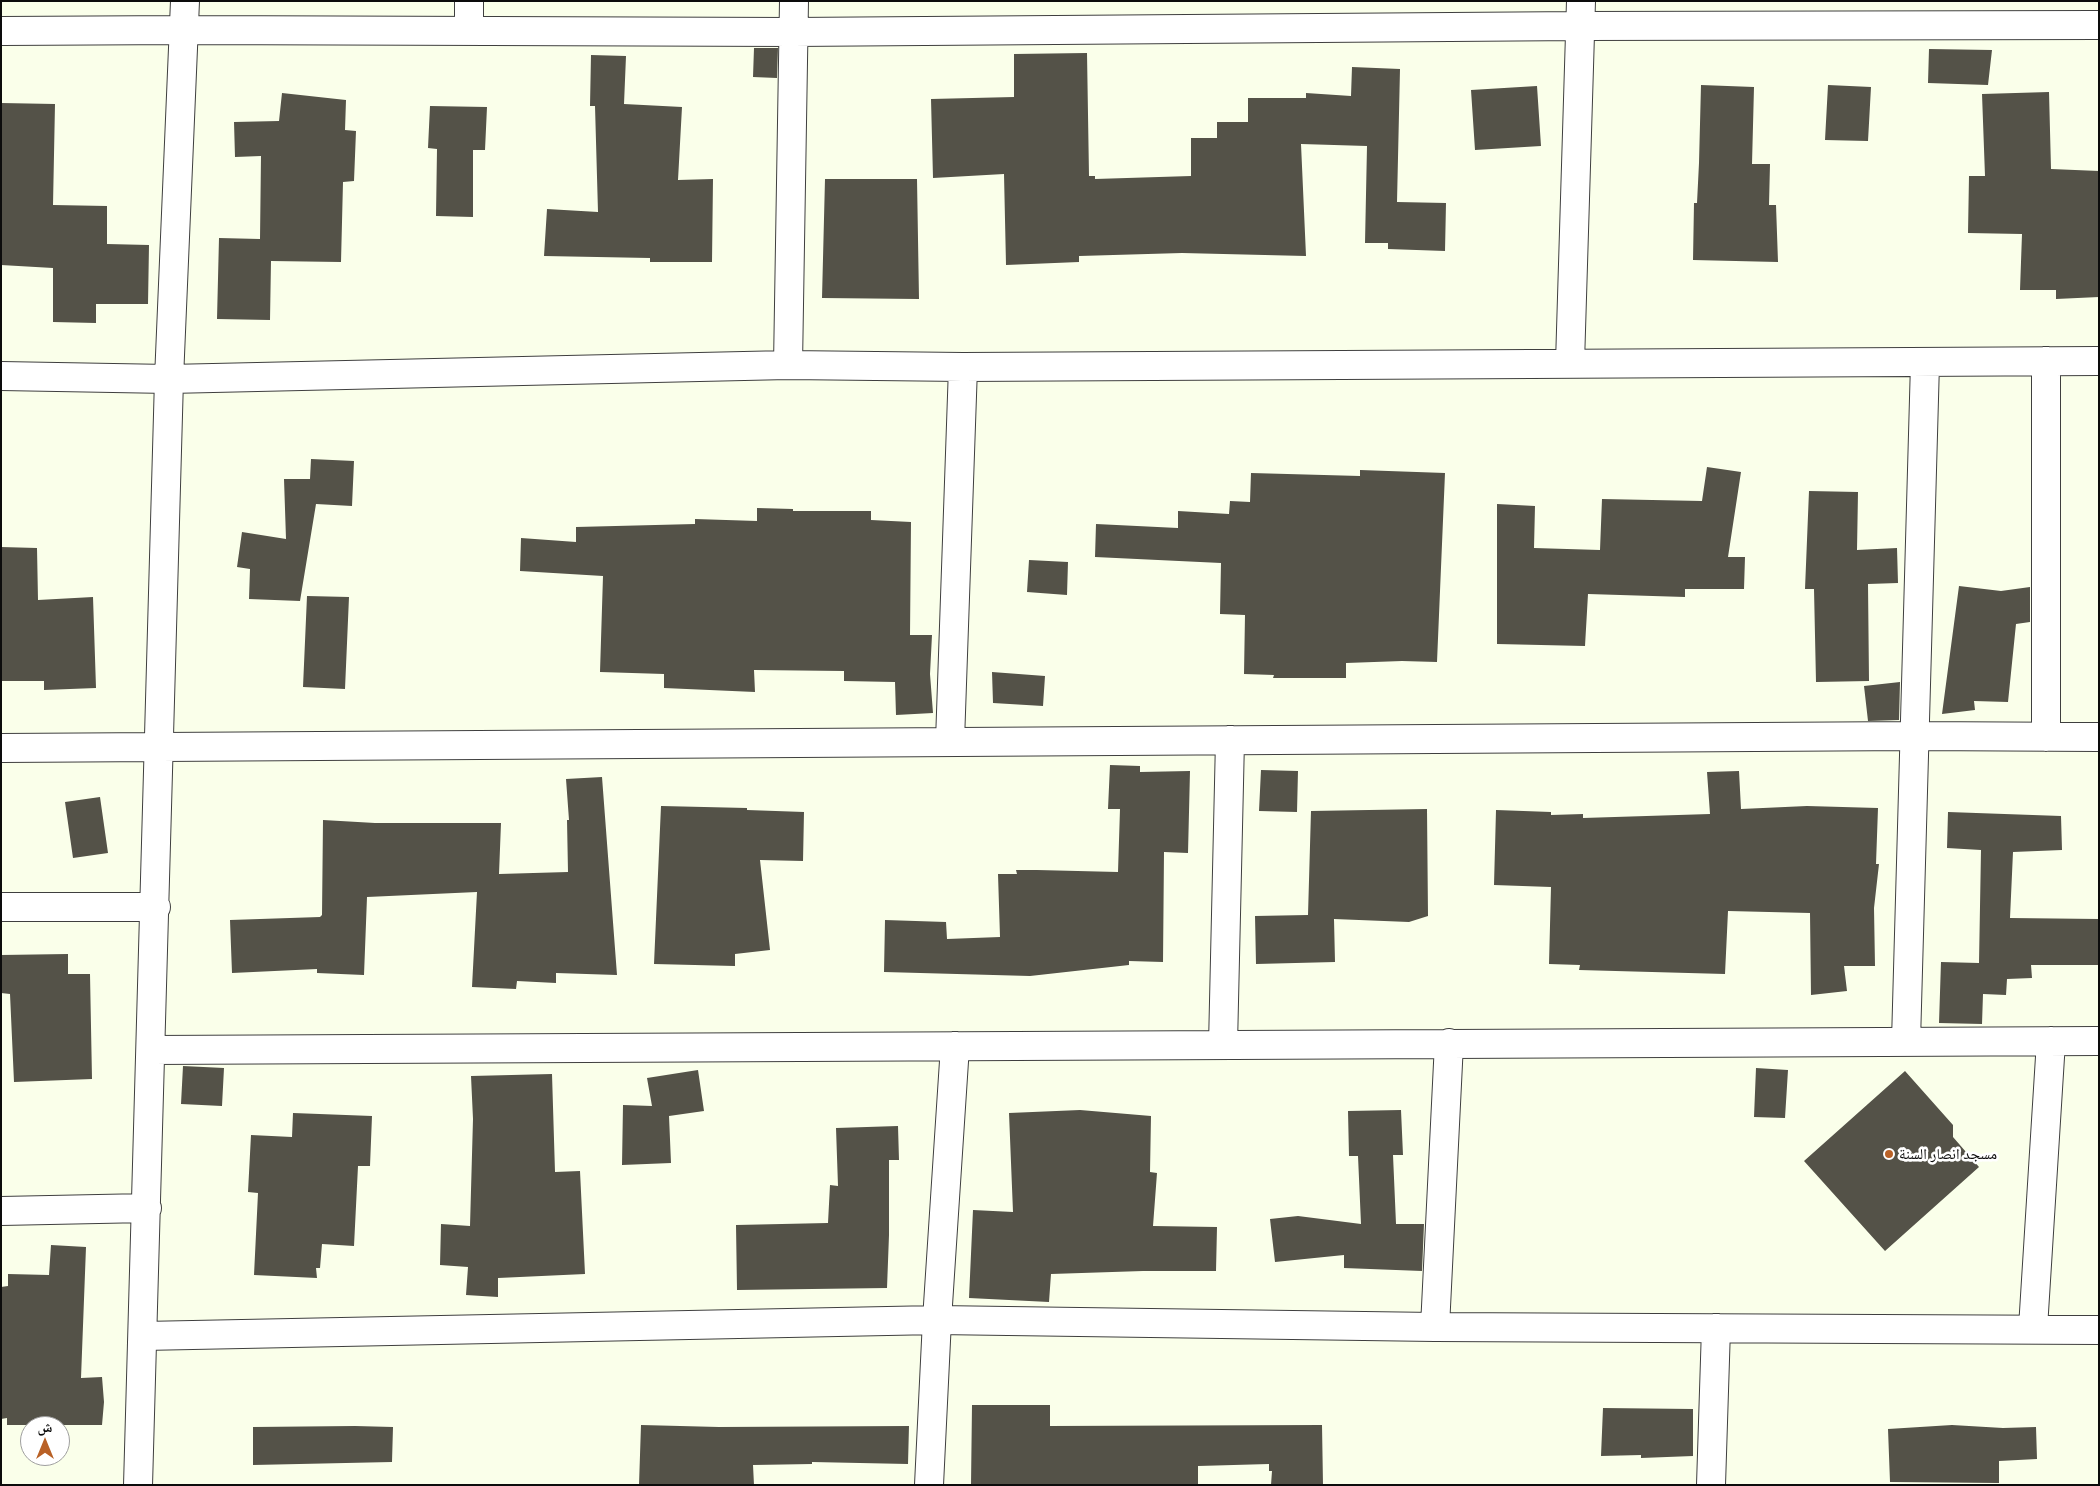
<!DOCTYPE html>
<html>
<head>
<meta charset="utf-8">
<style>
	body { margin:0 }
	#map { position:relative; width:2100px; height:1486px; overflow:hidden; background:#faffea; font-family:"Playfair Display","Noto Naskh Arabic",serif }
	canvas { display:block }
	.frame { position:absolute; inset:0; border:2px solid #0c0c0c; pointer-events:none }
	.north { position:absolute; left:20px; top:1416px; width:50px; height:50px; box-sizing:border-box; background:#fff; border:1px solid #9e9e9e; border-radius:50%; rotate:0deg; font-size:14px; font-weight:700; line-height:20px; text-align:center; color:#0c0c0c }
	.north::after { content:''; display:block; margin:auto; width:18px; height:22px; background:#b96126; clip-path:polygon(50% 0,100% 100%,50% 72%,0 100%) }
</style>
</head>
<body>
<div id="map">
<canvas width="2100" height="1486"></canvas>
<div class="frame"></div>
<div class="north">ش</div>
</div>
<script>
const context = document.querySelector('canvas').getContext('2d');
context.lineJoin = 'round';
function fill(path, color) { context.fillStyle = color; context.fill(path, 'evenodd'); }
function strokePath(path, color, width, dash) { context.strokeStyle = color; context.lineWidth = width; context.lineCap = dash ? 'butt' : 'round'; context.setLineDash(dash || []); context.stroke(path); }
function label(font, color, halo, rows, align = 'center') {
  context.font = font + ' "Playfair Display","Noto Naskh Arabic",serif'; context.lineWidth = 5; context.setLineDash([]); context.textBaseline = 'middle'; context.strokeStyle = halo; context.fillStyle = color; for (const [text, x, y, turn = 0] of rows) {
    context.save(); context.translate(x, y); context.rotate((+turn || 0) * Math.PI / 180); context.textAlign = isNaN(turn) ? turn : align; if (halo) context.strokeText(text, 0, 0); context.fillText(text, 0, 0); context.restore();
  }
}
const building = new Path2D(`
	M 754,48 L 778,48 L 777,78 L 753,77 Z
	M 1929,49 L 1992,50 L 1988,85 L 1928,83 Z
	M 1087,53 L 1089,176 L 1095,176 L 1095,179 L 1191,176 L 1191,138 L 1217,138 L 1217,122 L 1248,122 L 1248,98 L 1306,98 L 1306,93 L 1351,96 L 1352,67 L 1400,69 L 1397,202 L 1446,203 L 1445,251 L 1388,249 L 1388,243 L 1365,243 L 1367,146 L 1301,144 L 1306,256 L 1182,253 L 1079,256 L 1079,262 L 1006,265 L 1004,174 L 933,178 L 931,99 L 1014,97 L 1014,54 Z
	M 591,55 L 626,56 L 624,104 L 682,107 L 678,180 L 713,179 L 712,262 L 650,262 L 650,258 L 544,256 L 547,209 L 598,212 L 595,106 L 590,106 Z
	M 1701,85 L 1754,87 L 1752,164 L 1770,164 L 1769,205 L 1776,205 L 1778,262 L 1693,260 L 1694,203 L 1697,203 L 1699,163 Z
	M 1828,85 L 1871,87 L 1868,141 L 1825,140 Z
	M 1537,86 L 1541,146 L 1475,150 L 1471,90 Z
	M 2049,92 L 2051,169 L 2099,171 L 2099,297 L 2056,299 L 2056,290 L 2020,290 L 2022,234 L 1968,233 L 1969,176 L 1985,176 L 1982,94 Z
	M 282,93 L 346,100 L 345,130 L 356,131 L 354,181 L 343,182 L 341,262 L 271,261 L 270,320 L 217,319 L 219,238 L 260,239 L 261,156 L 235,157 L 234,122 L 279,121 Z
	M 1,103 L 55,104 L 53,205 L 107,206 L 107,244 L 149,245 L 148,304 L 96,304 L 96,323 L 53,322 L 53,268 L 1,265 Z
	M 430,106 L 487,107 L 485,150 L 473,150 L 473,217 L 436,216 L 437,149 L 428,148 Z
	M 825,179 L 917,179 L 919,299 L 822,298 Z
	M 311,459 L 354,461 L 352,506 L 316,504 L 300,601 L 249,599 L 250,569 L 237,567 L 242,532 L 286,539 L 284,479 L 310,479 Z
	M 1707,467 L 1741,472 L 1728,557 L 1745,557 L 1744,589 L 1685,589 L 1685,597 L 1588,594 L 1585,646 L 1497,644 L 1497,504 L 1535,506 L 1534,548 L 1600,550 L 1602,499 L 1702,501 Z
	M 1360,470 L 1445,473 L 1437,662 L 1402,661 L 1346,663 L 1346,678 L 1273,678 L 1274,675 L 1244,674 L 1245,615 L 1220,614 L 1221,563 L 1095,557 L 1096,524 L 1178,528 L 1178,511 L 1229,514 L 1230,501 L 1250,502 L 1251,473 L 1360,476 Z
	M 1809,491 L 1858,492 L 1857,550 L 1897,548 L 1898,583 L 1868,584 L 1869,681 L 1816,682 L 1814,589 L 1805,589 Z
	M 757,508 L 793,509 L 793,511 L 871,511 L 871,520 L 911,522 L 910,635 L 932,635 L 930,674 L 933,713 L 896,715 L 895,682 L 844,681 L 844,671 L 754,670 L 755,692 L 664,688 L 664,674 L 600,672 L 603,576 L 520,571 L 521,538 L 576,542 L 576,527 L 695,524 L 695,519 L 757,521 Z
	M 1,547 L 37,548 L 38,600 L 93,597 L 96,688 L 44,690 L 44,681 L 1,681 Z
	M 1029,560 L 1068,562 L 1067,595 L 1027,592 Z
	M 1959,586 L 2001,591 L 2030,587 L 2030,622 L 2016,624 L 2008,702 L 1974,701 L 1975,710 L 1942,714 Z
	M 307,596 L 349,597 L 345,689 L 303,687 Z
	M 992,672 L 1045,676 L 1043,706 L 993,703 Z
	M 1900,682 L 1899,720 L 1868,721 L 1864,686 Z
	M 1110,765 L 1140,766 L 1140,772 L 1190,771 L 1188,853 L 1164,852 L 1163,962 L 1129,961 L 1129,965 L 1030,976 L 884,972 L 885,920 L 946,922 L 947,939 L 1000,937 L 998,874 L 1017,874 L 1016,870 L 1037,870 L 1118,872 L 1120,809 L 1108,809 Z
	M 1261,770 L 1298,771 L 1297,812 L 1259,811 Z
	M 1739,771 L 1741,809 L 1807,806 L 1878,808 L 1876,864 L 1879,864 L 1874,908 L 1875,966 L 1844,966 L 1847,991 L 1811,995 L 1810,913 L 1728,911 L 1725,974 L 1579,970 L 1580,965 L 1549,964 L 1551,887 L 1494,885 L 1496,810 L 1551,812 L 1551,815 L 1583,814 L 1583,818 L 1710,814 L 1707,772 Z
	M 602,777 L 617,975 L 556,973 L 556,983 L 517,981 L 516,989 L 472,987 L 477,892 L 367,897 L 364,975 L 317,973 L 317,969 L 232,973 L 230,920 L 320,917 L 322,915 L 323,820 L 375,823 L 501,823 L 499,874 L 568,872 L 567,820 L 569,820 L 566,779 Z
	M 100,797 L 108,853 L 73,858 L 65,802 Z
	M 661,806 L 747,808 L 747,810 L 804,812 L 803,861 L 760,860 L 770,950 L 735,954 L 735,966 L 654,964 Z
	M 1427,809 L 1428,916 L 1409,922 L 1334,919 L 1335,962 L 1256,964 L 1255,916 L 1308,915 L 1311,811 Z
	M 1948,812 L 2061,816 L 2062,850 L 2013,852 L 2010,918 L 2099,919 L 2099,965 L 2031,965 L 2032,978 L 2007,979 L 2006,995 L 1983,994 L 1982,1024 L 1939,1023 L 1941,962 L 1979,963 L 1981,850 L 1947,848 Z
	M 68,954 L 68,974 L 90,974 L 92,1079 L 14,1082 L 10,994 L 1,993 L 1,955 Z
	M 183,1066 L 224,1068 L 222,1106 L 181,1104 Z
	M 1756,1068 L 1788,1070 L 1785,1118 L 1754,1117 Z
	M 698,1070 L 704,1111 L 669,1116 L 671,1163 L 622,1165 L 623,1105 L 652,1106 L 647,1078 Z
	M 1905,1071 L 1953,1125 L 1953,1137 L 1979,1167 L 1885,1251 L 1804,1161 Z
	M 552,1074 L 555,1172 L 580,1171 L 585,1274 L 498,1278 L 498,1297 L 466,1295 L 468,1267 L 440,1265 L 441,1224 L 470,1226 L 473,1119 L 471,1076 Z
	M 1080,1110 L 1151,1116 L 1150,1172 L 1157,1173 L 1153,1226 L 1217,1227 L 1216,1271 L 1143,1271 L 1051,1274 L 1049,1302 L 969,1298 L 973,1210 L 1013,1212 L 1009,1113 Z
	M 1401,1110 L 1403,1155 L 1393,1155 L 1396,1224 L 1424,1224 L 1422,1271 L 1344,1268 L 1344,1255 L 1275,1262 L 1270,1219 L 1298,1216 L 1361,1224 L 1358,1156 L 1349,1156 L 1348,1111 Z
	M 293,1113 L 372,1116 L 370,1166 L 358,1166 L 354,1246 L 322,1244 L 320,1268 L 316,1268 L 317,1278 L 254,1275 L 258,1193 L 248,1192 L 251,1135 L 292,1137 Z
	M 898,1126 L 899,1160 L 889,1160 L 889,1235 L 887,1288 L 737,1290 L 736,1225 L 828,1223 L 830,1185 L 838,1186 L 836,1128 Z
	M 51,1245 L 86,1247 L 81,1378 L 102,1377 L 104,1402 L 102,1425 L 7,1425 L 7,1418 L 1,1419 L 1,1287 L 8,1286 L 8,1274 L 49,1275 Z
	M 972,1405 L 1050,1405 L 1050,1426 L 1322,1425 L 1323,1485 L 1271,1485 L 1272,1471 L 1269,1471 L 1269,1464 L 1198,1466 L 1198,1485 L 971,1485 Z
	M 1603,1408 L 1693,1409 L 1693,1456 L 1641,1458 L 1641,1455 L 1601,1456 Z
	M 641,1425 L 719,1427 L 909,1426 L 908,1464 L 812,1462 L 812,1464 L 753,1465 L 754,1485 L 639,1485 Z
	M 1952,1425 L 2003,1428 L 2036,1427 L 2037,1459 L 1999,1461 L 1999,1483 L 1890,1482 L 1888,1429 Z
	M 355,1426 L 393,1427 L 392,1462 L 253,1465 L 253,1427 Z`);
const minor = new Path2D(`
	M 469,1 L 469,30
	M 1,31 L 185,30 L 793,32 L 1581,26 L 2099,25
	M 2046,361 L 2046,737
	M 1570,363 L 1581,1
	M 788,365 L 794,1
	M 1,376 L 169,379 L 788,365 L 963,367 L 2099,361
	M 950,741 L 963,367
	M 1,748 L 1914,736 L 2099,737
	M 1,907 L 156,907
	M 1906,1041 L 1925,363
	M 1223,1045 L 1230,740
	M 151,1050 L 2099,1041
	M 1,1211 L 147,1208
	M 1435,1327 L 1449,1043
	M 2033,1328 L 2051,1041
	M 143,1336 L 937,1320 L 1435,1327 L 2099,1330
	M 138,1485 L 169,379 L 185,1
	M 929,1485 L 937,1320 L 955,1046
	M 1711,1485 L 1716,1328`);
const markers = [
	[1889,1154,5,"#b96126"]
];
const poiNames = [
	["مسجد انصار السنة",1899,1154]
];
fill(building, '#545248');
strokePath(minor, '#3f3f3f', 30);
strokePath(minor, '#fff', 28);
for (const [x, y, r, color] of markers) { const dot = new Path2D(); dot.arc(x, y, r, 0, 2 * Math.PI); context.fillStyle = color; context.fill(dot); strokePath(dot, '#fff', 2); }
label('15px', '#0c0c0c', '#fff', poiNames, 'left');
</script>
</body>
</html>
